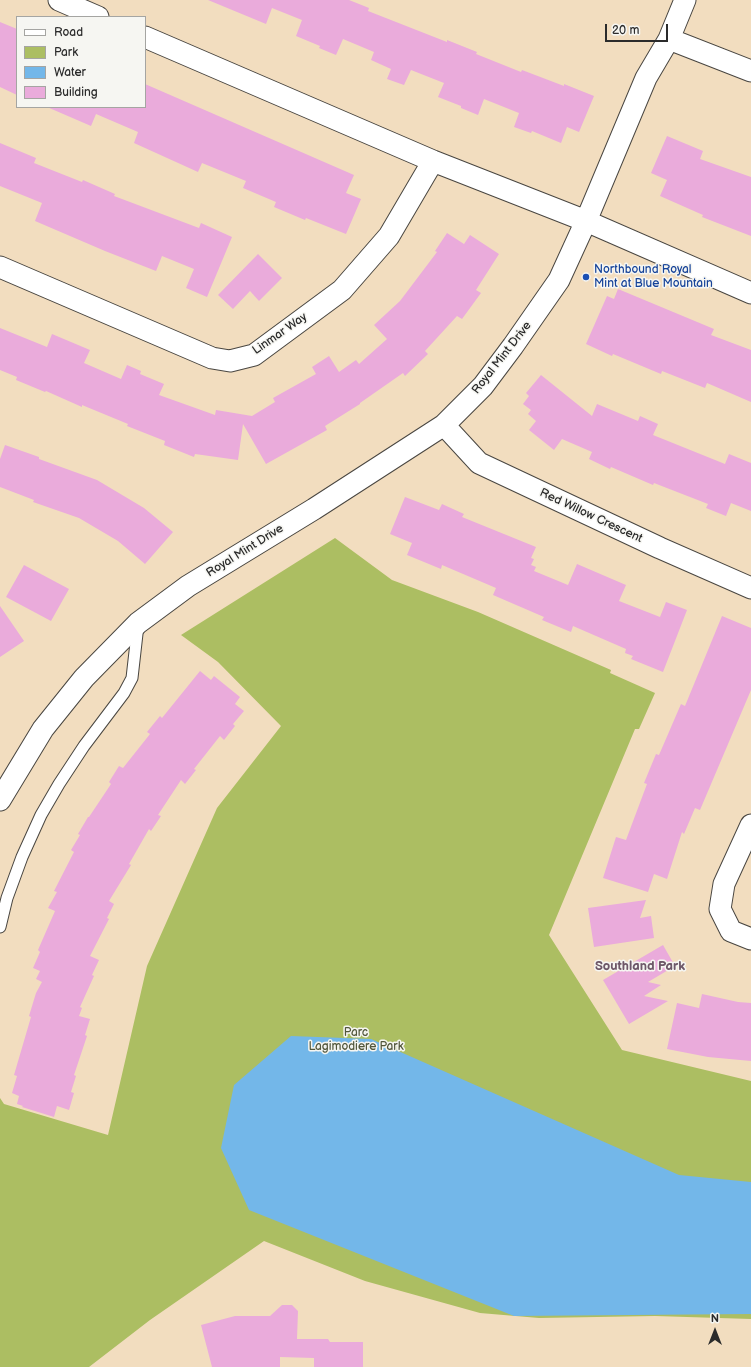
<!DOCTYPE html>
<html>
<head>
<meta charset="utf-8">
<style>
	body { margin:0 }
	#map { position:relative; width:751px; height:1367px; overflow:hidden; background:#f2ddbf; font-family:"Balsamiq Sans",sans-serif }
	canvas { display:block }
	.legend { position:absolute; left:16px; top:16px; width:130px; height:92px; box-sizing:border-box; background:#f6f6f2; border:1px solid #a5a5a2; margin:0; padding:5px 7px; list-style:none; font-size:12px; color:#2b2b2b }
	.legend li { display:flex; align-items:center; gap:8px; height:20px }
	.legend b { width:20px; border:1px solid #a5a5a2 }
	.north { position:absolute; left:695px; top:1311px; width:40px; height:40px; -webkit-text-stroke:3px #f6f6f2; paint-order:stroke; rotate:0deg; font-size:11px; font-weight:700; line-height:16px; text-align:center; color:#2b2b2b }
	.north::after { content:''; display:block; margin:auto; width:14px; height:18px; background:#2b2b2b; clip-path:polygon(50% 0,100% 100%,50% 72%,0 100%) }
	.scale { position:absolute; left:605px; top:24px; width:63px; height:18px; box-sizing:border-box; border:2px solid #2b2b2b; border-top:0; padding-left:5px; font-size:12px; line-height:14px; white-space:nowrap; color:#2b2b2b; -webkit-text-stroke:3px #f6f6f2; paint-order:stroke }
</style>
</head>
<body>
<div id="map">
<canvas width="751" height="1367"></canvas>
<ul class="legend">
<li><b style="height:5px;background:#fff"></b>Road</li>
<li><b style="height:11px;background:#acbe62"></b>Park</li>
<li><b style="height:11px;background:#73b7e9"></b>Water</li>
<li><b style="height:11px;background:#eaabdb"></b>Building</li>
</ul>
<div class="north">N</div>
<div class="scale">20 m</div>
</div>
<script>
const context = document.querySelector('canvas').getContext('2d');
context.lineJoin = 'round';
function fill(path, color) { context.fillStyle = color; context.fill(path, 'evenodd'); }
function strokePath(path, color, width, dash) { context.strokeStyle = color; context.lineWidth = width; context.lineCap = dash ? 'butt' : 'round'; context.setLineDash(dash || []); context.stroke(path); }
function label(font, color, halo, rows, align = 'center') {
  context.font = font + ' "Balsamiq Sans",sans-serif'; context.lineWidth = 3; context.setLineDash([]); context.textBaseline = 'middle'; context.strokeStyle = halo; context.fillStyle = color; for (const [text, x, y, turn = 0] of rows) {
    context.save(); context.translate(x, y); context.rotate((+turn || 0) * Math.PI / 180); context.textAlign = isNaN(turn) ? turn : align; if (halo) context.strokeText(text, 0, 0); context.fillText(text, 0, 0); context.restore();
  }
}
const green = new Path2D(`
	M 335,538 L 392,580 L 478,612 L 611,670 L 610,673 L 655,693 L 639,729 L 635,729 L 549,935 L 622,1050 L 751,1081 L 751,1319 L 655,1316 L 539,1318 L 480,1313 L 365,1281 L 264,1241 L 150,1320 L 89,1367 L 0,1367 L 0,1098 L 4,1104 L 108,1135 L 147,966 L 217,808 L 281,726 L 218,662 L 181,635 Z`);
const water = new Path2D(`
	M 291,1036 L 371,1039 L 679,1175 L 751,1182 L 751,1314 L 514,1316 L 249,1210 L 221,1148 L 234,1085 Z`);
const building = new Path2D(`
	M 208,0 L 349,0 L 369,8 L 368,11 L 447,42 L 447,40 L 477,52 L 476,54 L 521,72 L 522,70 L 564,86 L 564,84 L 594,96 L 579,132 L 567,127 L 561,143 L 532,131 L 531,133 L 514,127 L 519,113 L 484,99 L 478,115 L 461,108 L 461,106 L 438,97 L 444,83 L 411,70 L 404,85 L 387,79 L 391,69 L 371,60 L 374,52 L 343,39 L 336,55 L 319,48 L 320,46 L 296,36 L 302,20 L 272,8 L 266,24 Z
	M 0,22 L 17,29 L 17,95 L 0,87 Z
	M 145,84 L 354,175 L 346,193 L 361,199 L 346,234 L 306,218 L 305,220 L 274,207 L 276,202 L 243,188 L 246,181 L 202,163 L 198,172 L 134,143 L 138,132 L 96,114 L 91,126 L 47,107 L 145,107 Z
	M 667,136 L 703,151 L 700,159 L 751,177 L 751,236 L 702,217 L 703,215 L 660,196 L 667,180 L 651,173 Z
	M 0,143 L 36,158 L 34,163 L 82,182 L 83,180 L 115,194 L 114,196 L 199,228 L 201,223 L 232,237 L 207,297 L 186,288 L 194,269 L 162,256 L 156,271 L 105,251 L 35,221 L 42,203 L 0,186 Z
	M 447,233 L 464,244 L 470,235 L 499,254 L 476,290 L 481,293 L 462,319 L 457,316 L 425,351 L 428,354 L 405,376 L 403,373 L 360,403 L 360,404 L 325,426 L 327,430 L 266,464 L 243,424 L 238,460 L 195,454 L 194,457 L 164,445 L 165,441 L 127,426 L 128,424 L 82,405 L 82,407 L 46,391 L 45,392 L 16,380 L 17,377 L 0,370 L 0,328 L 47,347 L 52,334 L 90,350 L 84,363 L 121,379 L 127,365 L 141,371 L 140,374 L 164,384 L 159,395 L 215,415 L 216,410 L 252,416 L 275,402 L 273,398 L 316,374 L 312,367 L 329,356 L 339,372 L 356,360 L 359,364 L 387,339 L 374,325 L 400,301 L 437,252 L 435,251 Z
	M 258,254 L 282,278 L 259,301 L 250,291 L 233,309 L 218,295 Z
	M 618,289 L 714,329 L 711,335 L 751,350 L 751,402 L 707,383 L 705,388 L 662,371 L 661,374 L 613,354 L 612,356 L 586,344 L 607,296 L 614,299 Z
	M 541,375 L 592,416 L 597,404 L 638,421 L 640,416 L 658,424 L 653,435 L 725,464 L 729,454 L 751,463 L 751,511 L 731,503 L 726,516 L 706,508 L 708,504 L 654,483 L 653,485 L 611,467 L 610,469 L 589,459 L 592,452 L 562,439 L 554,450 L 529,430 L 536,421 L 528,414 L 531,410 L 523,404 L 529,396 L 526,393 Z
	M 5,445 L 39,457 L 39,459 L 97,480 L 144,508 L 173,532 L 145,564 L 118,541 L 79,518 L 33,502 L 34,500 L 0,487 L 0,459 Z
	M 405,497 L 439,510 L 442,504 L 464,514 L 462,517 L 536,547 L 531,558 L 534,559 L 531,565 L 536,567 L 534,571 L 568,585 L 577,564 L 626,585 L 619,601 L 660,617 L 666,602 L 687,610 L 663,672 L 631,659 L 633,656 L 625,653 L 626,649 L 573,626 L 571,632 L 542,620 L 544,617 L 493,595 L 496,588 L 442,565 L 441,569 L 407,555 L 412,543 L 390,534 Z
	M 24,565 L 69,589 L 51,621 L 6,597 Z
	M 0,606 L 24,641 L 0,657 Z
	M 722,616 L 751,628 L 751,690 L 700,810 L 695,808 L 684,834 L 682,832 L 667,879 L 654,874 L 648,892 L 603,878 L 616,837 L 626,840 L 647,784 L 644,783 L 656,754 L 659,755 L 681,704 L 685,706 Z
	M 200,671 L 211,680 L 214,676 L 240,697 L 235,704 L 244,711 L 233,724 L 235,726 L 224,740 L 220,736 L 194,769 L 196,770 L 185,784 L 181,780 L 158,815 L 161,816 L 151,831 L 149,829 L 129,864 L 131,865 L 109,901 L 114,904 L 107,918 L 109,919 L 90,956 L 99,960 L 92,975 L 94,976 L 80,1007 L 82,1008 L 79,1016 L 90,1019 L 85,1035 L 87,1036 L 74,1075 L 76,1076 L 71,1092 L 74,1093 L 69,1110 L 57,1106 L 54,1117 L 22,1107 L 23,1106 L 17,1104 L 19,1096 L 12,1093 L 17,1076 L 14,1075 L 31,1017 L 29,1016 L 36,993 L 42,982 L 36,979 L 40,971 L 33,968 L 40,952 L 38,950 L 55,911 L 48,908 L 57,892 L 54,891 L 74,852 L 71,850 L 80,835 L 78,834 L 88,817 L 89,817 L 111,784 L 109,782 L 119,766 L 123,768 L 150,734 L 147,732 L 160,716 L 162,718 Z
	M 646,900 L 640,918 L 651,916 L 654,938 L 594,947 L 588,908 Z
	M 663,945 L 675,966 L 648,982 L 661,985 L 644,996 L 668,1001 L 629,1024 L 603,980 Z
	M 702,994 L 738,1002 L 751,1003 L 751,1061 L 708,1057 L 667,1049 L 677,1003 L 699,1008 Z
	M 282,1305 L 292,1305 L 298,1311 L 297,1339 L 328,1339 L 330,1342 L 363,1342 L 363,1367 L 314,1367 L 314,1358 L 280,1357 L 280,1367 L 212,1367 L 201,1325 L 235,1316 L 270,1316 Z`);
const lane = new Path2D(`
	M 0,927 L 7,898 L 22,857 L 41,815 L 59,784 L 84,746 L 124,693 L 132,678 L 138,625`);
const street = new Path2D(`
	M 59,0 L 98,17
	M 145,37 L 433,161 L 586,221 L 751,293
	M 669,39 L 751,71
	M 0,267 L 212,358 L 230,361 L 254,355 L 342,290 L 389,236 L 433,161
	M 444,425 L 479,463 L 660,548 L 751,588
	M 0,800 L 43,729 L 84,678 L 138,623 L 188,586 L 314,509 L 444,425 L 483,386 L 513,346 L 559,280 L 586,221 L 646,78 L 669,39 L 685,0
	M 751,825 L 724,884 L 720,909 L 731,931 L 751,939`);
const markers = [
	[586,277,4,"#1a4fb4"]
];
const transitNames = [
	["Northbound Royal",594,270],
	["Mint at Blue Mountain",594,284]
];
const streetNames = [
	["Linmar Way",280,334,-35],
	["Royal Mint Drive",502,358,-52],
	["Red Willow Crescent",591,516,25],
	["Royal Mint Drive",245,551,-32]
];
const parkNames = [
	["Parc",356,1033],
	["Lagimodiere Park",356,1047]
];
const neighbourhoodNames = [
	["Southland Park",640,967]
];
fill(green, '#acbe62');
fill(water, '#73b7e9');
fill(building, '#eaabdb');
strokePath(lane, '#494641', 13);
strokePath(street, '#494641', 23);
strokePath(lane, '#fff', 11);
strokePath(street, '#fff', 21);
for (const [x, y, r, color] of markers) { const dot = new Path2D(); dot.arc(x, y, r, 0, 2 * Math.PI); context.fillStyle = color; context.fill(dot); strokePath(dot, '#f6f6f2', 1.5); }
label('12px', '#164399', '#f6f6f2', transitNames, 'left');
label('12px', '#2b2b2b', '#f6f6f2', streetNames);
label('12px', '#52573c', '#f6f6f2', parkNames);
label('bold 13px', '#6e5869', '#f6f6f2', neighbourhoodNames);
</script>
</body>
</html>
